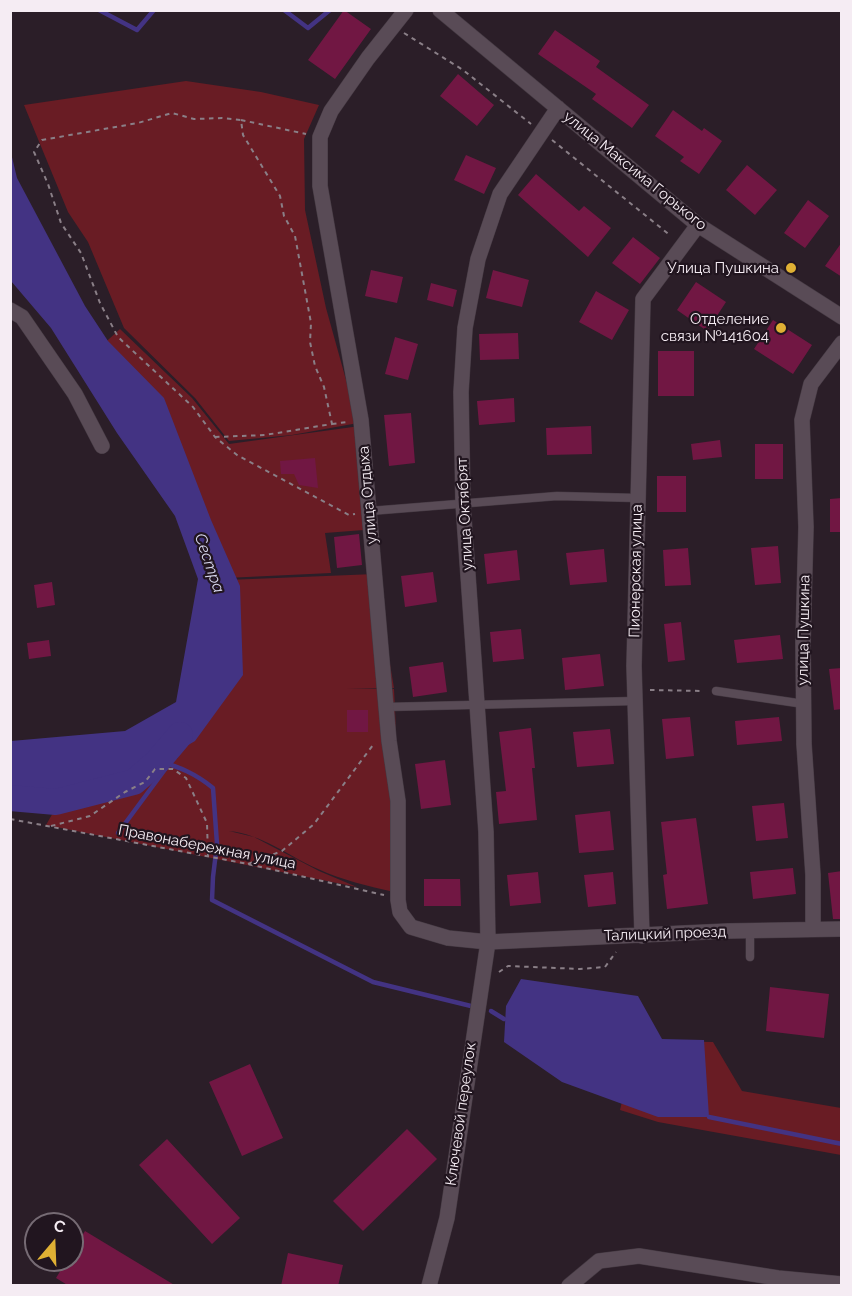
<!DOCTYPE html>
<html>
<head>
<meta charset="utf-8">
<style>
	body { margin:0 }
	#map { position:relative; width:852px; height:1296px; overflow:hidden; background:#2b1e28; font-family:Raleway,sans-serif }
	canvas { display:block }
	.frame { position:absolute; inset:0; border:12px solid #f5ecf3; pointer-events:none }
	.north { position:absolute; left:24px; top:1212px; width:60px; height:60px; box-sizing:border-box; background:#21151f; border:2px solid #766b74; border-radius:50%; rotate:19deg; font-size:16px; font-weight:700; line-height:24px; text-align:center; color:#f5ecf3 }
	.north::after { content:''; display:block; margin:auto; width:21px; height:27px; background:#dfb034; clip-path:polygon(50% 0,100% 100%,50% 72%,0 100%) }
</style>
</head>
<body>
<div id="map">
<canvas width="852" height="1296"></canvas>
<div class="frame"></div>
<div class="north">С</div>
</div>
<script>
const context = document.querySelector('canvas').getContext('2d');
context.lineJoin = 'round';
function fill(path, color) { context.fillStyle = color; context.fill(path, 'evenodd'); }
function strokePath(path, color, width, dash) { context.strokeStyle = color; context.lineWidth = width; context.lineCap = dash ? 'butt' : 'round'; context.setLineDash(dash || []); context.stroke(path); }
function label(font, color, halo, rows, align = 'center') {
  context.font = font + ' Raleway,sans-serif'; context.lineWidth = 4.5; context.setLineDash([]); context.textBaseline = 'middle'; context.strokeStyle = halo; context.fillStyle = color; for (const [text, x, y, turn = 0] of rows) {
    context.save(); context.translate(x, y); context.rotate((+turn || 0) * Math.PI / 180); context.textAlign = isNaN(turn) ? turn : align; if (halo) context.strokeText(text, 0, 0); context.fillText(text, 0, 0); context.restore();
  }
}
const green = new Path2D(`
	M 186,81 L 261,92 L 319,105 L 304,139 L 305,210 L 326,308 L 358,423 L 292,435 L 229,441 L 195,398 L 124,328 L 88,242 L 68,212 L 24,105 Z
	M 120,329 L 192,398 L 229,444 L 360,426 L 377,529 L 325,533 L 331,573 L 226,578 L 98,349 Z
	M 135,413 L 201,519 L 230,603 L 226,681 L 170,759 L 178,759 L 174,758 L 236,684 L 236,602 L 227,580 L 375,574 L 394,688 L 347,689 L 394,689 C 398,757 397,825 394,892 C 368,886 342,880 318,869 C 288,856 262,834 229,831 L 254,837 L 319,871 L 357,887 L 46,825 L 58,804 L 135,783 L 162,759 L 220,683 L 225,609 L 201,530 L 131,419 Z
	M 640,1025 L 652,1041 L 713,1042 L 742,1091 L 841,1108 L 841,1155 L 658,1122 L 620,1110 Z`);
const water = new Path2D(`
	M 11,153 L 17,178 L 85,306 L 108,341 L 164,398 L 211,520 L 240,586 L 243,675 L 195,741 L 116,788 L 11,807 L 11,741 L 125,731 L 176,702 L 198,579 L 175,516 L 117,433 L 51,328 L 11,281 Z
	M 521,979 L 638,996 L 662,1039 L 704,1040 L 709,1117 L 658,1117 L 562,1082 L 504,1042 L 506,1006 Z`);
const stream = new Path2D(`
	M 99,10 L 137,30 L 154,10
	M 284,10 L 308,28 L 330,10
	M 158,761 C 180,767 196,774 213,788 L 217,844 L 213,877 L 212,900 L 373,982 L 475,1007
	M 118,833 L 169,764
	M 491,1011 L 504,1019
	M 709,1117 L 842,1144`);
const river = new Path2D(`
	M 10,798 L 56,802 L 134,782 L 158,761 L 180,735`);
const building = new Path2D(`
	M 344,10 L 371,29 L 335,79 L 308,60 Z
	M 555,30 L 600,61 L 596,67 L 649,105 L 632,128 L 592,99 L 596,94 L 538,54 Z
	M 458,74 L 494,105 L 477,126 L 440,96 Z
	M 673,110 L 702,131 L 704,128 L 722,141 L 699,174 L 680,161 L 684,157 L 655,136 Z
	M 466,155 L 496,168 L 484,194 L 454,180 Z
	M 747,165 L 777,190 L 755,215 L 726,190 Z
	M 536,174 L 579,211 L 584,206 L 611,228 L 588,257 L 518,195 Z
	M 808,200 L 829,216 L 805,248 L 784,233 Z
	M 633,237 L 660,258 L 640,284 L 612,263 Z
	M 842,242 L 842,277 L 825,266 Z
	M 371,270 L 403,277 L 397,303 L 365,296 Z
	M 493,270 L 529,280 L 522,307 L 486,298 Z
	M 696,282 L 726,302 L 707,331 L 677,310 Z
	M 431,283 L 457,290 L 453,307 L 427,300 Z
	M 596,291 L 629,310 L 612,340 L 579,322 Z
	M 773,320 L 812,345 L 793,374 L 754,349 Z
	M 518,333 L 519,359 L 480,360 L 479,334 Z
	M 395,337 L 418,344 L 408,380 L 385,374 Z
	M 658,351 L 694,351 L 694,396 L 658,396 Z
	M 514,398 L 515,422 L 479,425 L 477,401 Z
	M 411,413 L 415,463 L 389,466 L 384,415 Z
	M 591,426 L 592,454 L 547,455 L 546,428 Z
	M 720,440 L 722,457 L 693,460 L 691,444 Z
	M 755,444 L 783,444 L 783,479 L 755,479 Z
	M 315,458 L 318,488 L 299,485 L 294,474 L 281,474 L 280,461 Z
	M 657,476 L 686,476 L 686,512 L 657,512 Z
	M 842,498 L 842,532 L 830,532 L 830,499 Z
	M 359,534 L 362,565 L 337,568 L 334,537 Z
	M 778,546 L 781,583 L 755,585 L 751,548 Z
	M 688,548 L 691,585 L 665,586 L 663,550 Z
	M 604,549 L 607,582 L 570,585 L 566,553 Z
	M 517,550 L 520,580 L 487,584 L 484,554 Z
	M 433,572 L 437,602 L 405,607 L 401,576 Z
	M 52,582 L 55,605 L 37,608 L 34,585 Z
	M 681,622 L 685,660 L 668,662 L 664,624 Z
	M 521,629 L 524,659 L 493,662 L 490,632 Z
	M 780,635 L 783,659 L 737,663 L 734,640 Z
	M 49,640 L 51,656 L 29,659 L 27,643 Z
	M 600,654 L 604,686 L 565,690 L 562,658 Z
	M 443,662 L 447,692 L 413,697 L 409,667 Z
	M 842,668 L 842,709 L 834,710 L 829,669 Z
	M 347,710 L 368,710 L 368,732 L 347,732 Z
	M 690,717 L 694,756 L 666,759 L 662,719 Z
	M 779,717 L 782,741 L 737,745 L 735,721 Z
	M 531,728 L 535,768 L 532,768 L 537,820 L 499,824 L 496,792 L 506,791 L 499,732 Z
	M 610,729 L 614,764 L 577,767 L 573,732 Z
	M 445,760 L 451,805 L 421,809 L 415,764 Z
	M 784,803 L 788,838 L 756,841 L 752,806 Z
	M 610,811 L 614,850 L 579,853 L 575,815 Z
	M 696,818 L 708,904 L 667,909 L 663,875 L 667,874 L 661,822 Z
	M 793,868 L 796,894 L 753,899 L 750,872 Z
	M 842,871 L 842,919 L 833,919 L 828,873 Z
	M 538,872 L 541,903 L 510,906 L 507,875 Z
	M 613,872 L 616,904 L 588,907 L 584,875 Z
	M 424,879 L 460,879 L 461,906 L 424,906 Z
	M 770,987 L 829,994 L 824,1038 L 766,1031 Z
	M 250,1064 L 283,1138 L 242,1156 L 209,1082 Z
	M 407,1129 L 437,1159 L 363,1231 L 333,1201 Z
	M 167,1139 L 240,1218 L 212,1244 L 139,1165 Z
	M 85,1231 L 176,1286 L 69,1286 L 56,1278 L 67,1260 L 72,1260 L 72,1252 Z
	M 288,1253 L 343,1265 L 338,1286 L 281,1286 Z`);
const path = new Path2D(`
	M 404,33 L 463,70 L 531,124
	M 241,120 L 306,134
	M 552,140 L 671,236
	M 332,424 L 347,422
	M 215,437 L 265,435 L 332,424 L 324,387 L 315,366 L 310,342 L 311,323 L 295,236 L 284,216 L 280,196 L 243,135 L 241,120 L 222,118 L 194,119 L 172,113 L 138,123 L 42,140 L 34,152 L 48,184 L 61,223 L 81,253 L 100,303 L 118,337 L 193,407 L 215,437 L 237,455 L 349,515 L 355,514
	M 650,690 L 704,691
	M 10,819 L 248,864 L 384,895
	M 51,826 L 90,816 L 125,792 L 145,782 L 155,769 L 173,769 L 186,778 L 207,823 L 208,857
	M 248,864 L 282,851 L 314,824 L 373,745 L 376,744
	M 499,972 L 508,966 L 580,969 L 605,967 L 616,952`);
const lane = new Path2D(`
	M 370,511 L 557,496 L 638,498
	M 716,691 L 804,704
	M 386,707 L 635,701
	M 750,957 L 750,931`);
const street = new Path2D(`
	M 406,10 L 368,58 L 331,111 L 320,137 L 320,186 L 361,420 L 389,741 L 398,801 L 398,900 L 400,912 L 411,927 L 448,938 L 488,942 L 728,931 L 842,929
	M 440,10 L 698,225 L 842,317
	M 10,310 L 22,317 L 75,394 L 102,446
	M 813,929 L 813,875 L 804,744 L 803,642 L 806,527 L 802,420 L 811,384 L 842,343
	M 642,936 L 634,666 L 643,299 L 698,225
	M 429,1286 L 447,1218 L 488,942 L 486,832 L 463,504 L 461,392 L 465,328 L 478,259 L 500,194 L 558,108
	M 569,1286 L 599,1261 L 639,1256 L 778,1278 L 842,1284`);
const markers = [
	[791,268,6,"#dfb034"],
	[781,328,6,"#dfb034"]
];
const streetNames = [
	["улица Максима Горького",635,171,39],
	["улица Отдыха",368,495,-95],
	["улица Октябрят",465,514,-93],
	["Пионерская улица",636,571,-89],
	["улица Пушкина",804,630,-89],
	["Правонабережная улица",207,847,11],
	["Талицкий проезд",665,934,-2],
	["Ключевой переулок",461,1114,-82]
];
const poiNames = [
	["Улица Пушкина",779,268],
	["Отделение",769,319],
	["связи №141604",769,336]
];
const waterNames = [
	["Сестра",209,563,71]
];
fill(green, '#691c24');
fill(water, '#433383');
strokePath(stream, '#433383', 4.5);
strokePath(river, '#433383', 26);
fill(building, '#711743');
strokePath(lane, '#453a43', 9);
strokePath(street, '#453a43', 16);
strokePath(path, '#8a7f87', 2, [4.5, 4.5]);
strokePath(lane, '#594b56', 8);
strokePath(street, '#594b56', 15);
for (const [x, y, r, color] of markers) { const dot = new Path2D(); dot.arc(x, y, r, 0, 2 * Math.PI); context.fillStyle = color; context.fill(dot); strokePath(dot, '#21151f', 2); }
label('15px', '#f5ecf3', '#21151f', streetNames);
label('15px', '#f5ecf3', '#21151f', poiNames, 'right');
label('italic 16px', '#d6d5ec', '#21151f', waterNames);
</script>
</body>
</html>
